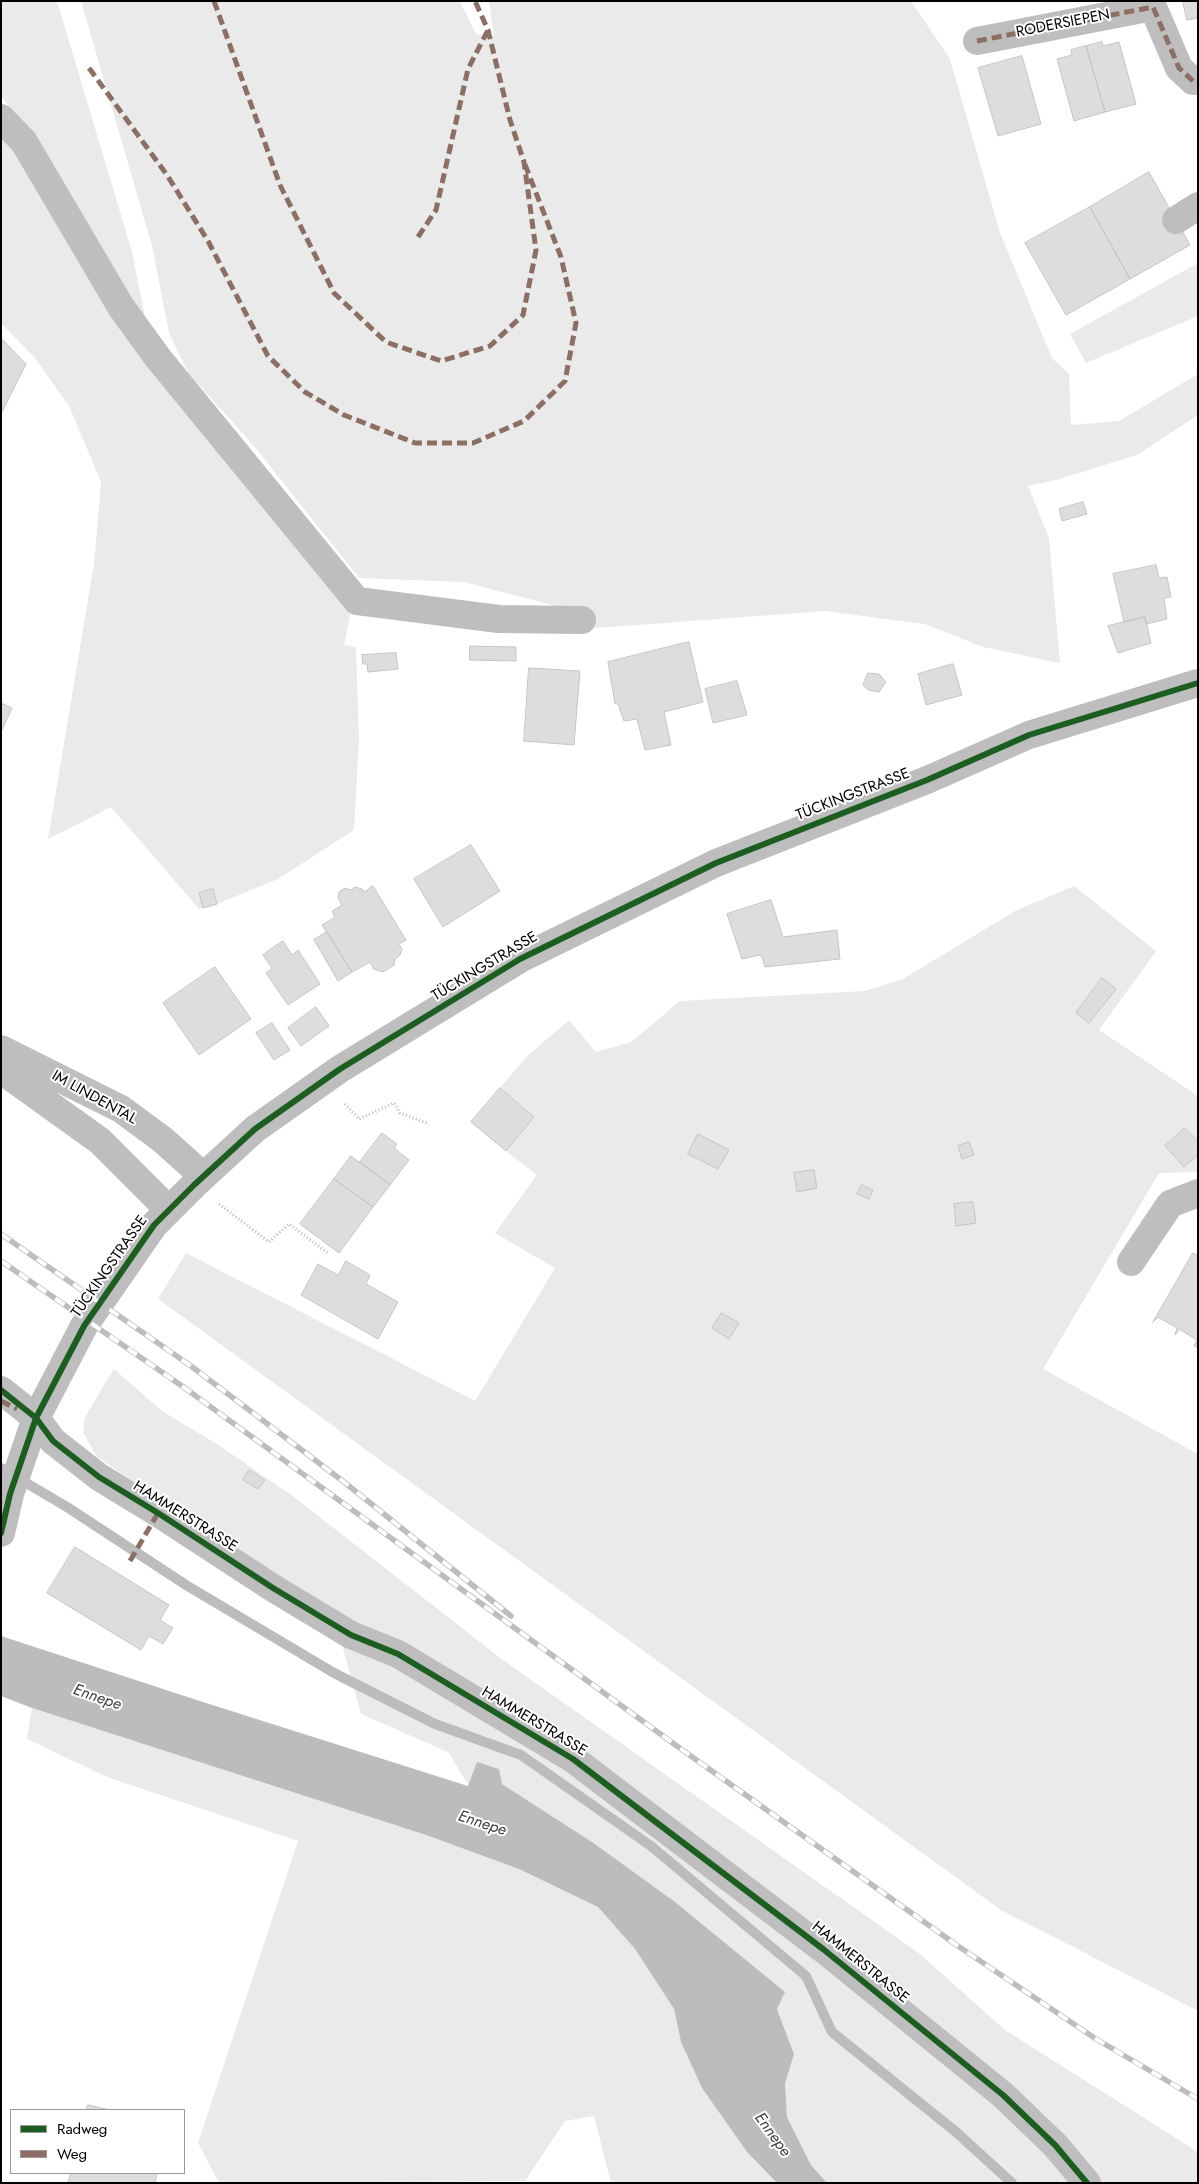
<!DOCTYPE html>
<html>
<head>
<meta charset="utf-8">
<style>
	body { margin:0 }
	#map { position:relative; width:1199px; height:2184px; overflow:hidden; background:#fff; font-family:Jost,sans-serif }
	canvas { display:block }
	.frame { position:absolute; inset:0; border:2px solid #000; pointer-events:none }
	.legend { position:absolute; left:10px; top:2109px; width:175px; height:65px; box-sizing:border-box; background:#fff; border:1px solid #999; margin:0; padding:6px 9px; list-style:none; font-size:15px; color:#000 }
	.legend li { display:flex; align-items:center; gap:10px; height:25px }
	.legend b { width:25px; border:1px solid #999 }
</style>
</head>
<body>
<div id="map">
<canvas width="1199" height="2184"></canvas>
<div class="frame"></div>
<ul class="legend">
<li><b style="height:6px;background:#1b5e20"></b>Radweg</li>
<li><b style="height:6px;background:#8d6e63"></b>Weg</li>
</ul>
</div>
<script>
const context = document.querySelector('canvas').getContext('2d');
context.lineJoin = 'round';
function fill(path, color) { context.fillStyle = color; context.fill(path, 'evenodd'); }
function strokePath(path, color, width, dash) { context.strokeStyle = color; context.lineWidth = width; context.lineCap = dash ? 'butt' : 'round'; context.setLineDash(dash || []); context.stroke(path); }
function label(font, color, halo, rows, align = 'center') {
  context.font = font + ' Jost,sans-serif'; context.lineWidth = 4; context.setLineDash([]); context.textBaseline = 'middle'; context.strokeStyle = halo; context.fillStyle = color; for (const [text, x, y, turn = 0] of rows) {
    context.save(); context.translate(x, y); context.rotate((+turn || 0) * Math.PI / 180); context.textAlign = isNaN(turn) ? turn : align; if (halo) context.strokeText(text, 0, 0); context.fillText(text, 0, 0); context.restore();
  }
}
const green = new Path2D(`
	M 1,1 L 57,1 L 132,252 L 147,327 L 33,138 L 1,96 Z
	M 81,1 L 460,1 L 476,34 L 494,36 L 489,1 L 911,1 L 950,59 L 1000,233 L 1052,358 L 1069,374 L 1071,425 L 1119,421 L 1198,374 L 1198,415 L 1137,455 L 1056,480 L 1028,486 L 1049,538 L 1060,663 L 983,647 L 925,624 L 825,611 L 596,628 L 552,605 L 464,582 L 359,578 L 254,446 L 189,374 L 169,333 L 152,246 Z
	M 1,134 L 351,611 L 344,645 L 356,647 L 359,739 L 354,830 L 278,879 L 217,904 L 213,889 L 199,893 L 203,908 L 199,909 L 111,807 L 48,839 L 94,564 L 101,482 L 69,406 L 34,357 L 1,323 Z
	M 1198,263 L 1198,316 L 1086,363 L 1070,334 Z
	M 1074,886 L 1156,951 L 1099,1030 L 1198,1096 L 1198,1172 L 1159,1173 L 1043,1369 L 1198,1454 L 1198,2011 L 1001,1910 L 158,1299 L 186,1253 L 475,1401 L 555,1268 L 495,1233 L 537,1175 L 506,1151 L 534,1117 L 500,1088 L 527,1056 L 569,1020 L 596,1052 L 631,1042 L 680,1001 L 865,991 L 903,979 L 1015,911 Z
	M 114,1369 L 162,1411 L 220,1446 L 294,1497 L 503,1660 L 920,1954 L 1005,2030 L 1198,2152 L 1198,2183 L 827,2183 L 811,2165 L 787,2117 L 785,2084 L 794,2054 L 777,2008 L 784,1992 L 592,1842 L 502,1784 L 469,1786 L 448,1752 L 361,1714 L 334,1615 L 97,1457 L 83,1432 L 85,1417 Z
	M 32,1708 L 426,1835 L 519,1869 L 598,1907 L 635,1949 L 674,2009 L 681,2042 L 702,2088 L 747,2152 L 777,2183 L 611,2183 L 594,2116 L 565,2121 L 525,2181 L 219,2183 L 198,2143 L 298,1841 L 107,1777 L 27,1739 Z`);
const water = new Path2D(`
	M 1,1636 L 206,1703 L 468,1786 L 477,1762 L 499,1769 L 502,1784 L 592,1842 L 675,1902 L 785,1992 L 777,2009 L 794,2054 L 785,2084 L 787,2117 L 811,2165 L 827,2183 L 777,2183 L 747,2152 L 702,2088 L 681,2042 L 674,2009 L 635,1949 L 598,1907 L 519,1869 L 426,1835 L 32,1708 L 1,1696 Z`);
const stream = new Path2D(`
	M 1,1468 L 67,1507 L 186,1585 L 334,1673 L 435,1724 L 521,1755 L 651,1846 L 806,1976 L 832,2032 L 956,2132 L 1012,2183`);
const building = new Path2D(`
	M 1183,1 L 1198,1 L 1198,18 L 1187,20 Z
	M 1102,42 L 1103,46 L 1119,42 L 1136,104 L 1105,112 L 1086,46 Z
	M 1086,46 L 1105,112 L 1074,121 L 1057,59 L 1072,55 L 1071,50 Z
	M 1022,56 L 1041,124 L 998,136 L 978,68 Z
	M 1149,172 L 1190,245 L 1130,279 L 1090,207 Z
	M 1090,207 L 1130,279 L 1066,315 L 1025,243 Z
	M 1,338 L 26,364 L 1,414 Z
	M 1083,502 L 1087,514 L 1062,521 L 1059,509 Z
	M 1156,565 L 1159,578 L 1167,577 L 1171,597 L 1164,598 L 1167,619 L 1146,624 L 1145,617 L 1124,622 L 1113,574 Z
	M 1145,617 L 1151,643 L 1118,653 L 1108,626 Z
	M 689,642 L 703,702 L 664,712 L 671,745 L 645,750 L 637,719 L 624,721 L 618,704 L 615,704 L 608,662 Z
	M 470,646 L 516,647 L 516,661 L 470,660 Z
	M 396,653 L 398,669 L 368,672 L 367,664 L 363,664 L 362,655 Z
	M 953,664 L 962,695 L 926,705 L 918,674 Z
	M 529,668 L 580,671 L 574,745 L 524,741 Z
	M 868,673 L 879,674 L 886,682 L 879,692 L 868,690 L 863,685 Z
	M 737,681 L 747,715 L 713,723 L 705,689 Z
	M 1,703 L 12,708 L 1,732 Z
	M 471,845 L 500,891 L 443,927 L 414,879 Z
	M 373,886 L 406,940 L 399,944 L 402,949 L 400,955 L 395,959 L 394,965 L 383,972 L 374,969 L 370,962 L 352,972 L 322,925 L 335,917 L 332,911 L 342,905 L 338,898 L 339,892 L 345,888 L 351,890 L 355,887 L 362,889 L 364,892 Z
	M 213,889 L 217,904 L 203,908 L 199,893 Z
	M 771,900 L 783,937 L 837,930 L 840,959 L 765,967 L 762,957 L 759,955 L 742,959 L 727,914 Z
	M 327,932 L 352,972 L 338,981 L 314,940 Z
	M 283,941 L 292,955 L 298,950 L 320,984 L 288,1005 L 266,973 L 272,968 L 263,955 Z
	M 215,967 L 251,1019 L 199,1055 L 163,1003 Z
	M 1102,978 L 1116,989 L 1089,1023 L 1076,1013 Z
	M 316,1007 L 329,1026 L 301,1046 L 288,1028 Z
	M 272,1023 L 290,1050 L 274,1060 L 256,1033 Z
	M 500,1088 L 534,1117 L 506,1151 L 471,1122 Z
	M 1185,1128 L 1198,1141 L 1198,1155 L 1184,1167 L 1165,1146 Z
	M 382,1133 L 397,1144 L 394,1148 L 409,1160 L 390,1185 L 360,1162 Z
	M 698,1134 L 729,1150 L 718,1169 L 688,1154 Z
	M 969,1142 L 974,1155 L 962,1159 L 958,1146 Z
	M 351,1156 L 390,1185 L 373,1207 L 334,1179 Z
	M 814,1170 L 817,1188 L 797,1192 L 794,1173 Z
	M 334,1179 L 373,1207 L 339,1253 L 300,1224 Z
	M 862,1185 L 873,1190 L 869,1199 L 857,1194 Z
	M 973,1202 L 976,1223 L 956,1226 L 954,1204 Z
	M 1193,1253 L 1198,1256 L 1198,1348 L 1194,1346 L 1197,1340 L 1179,1329 L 1175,1335 L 1177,1328 L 1158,1317 L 1153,1322 Z
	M 346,1261 L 370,1275 L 366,1284 L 398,1302 L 378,1339 L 301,1295 L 318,1264 L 338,1275 Z
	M 722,1313 L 739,1323 L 729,1339 L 712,1328 Z
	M 249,1470 L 265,1480 L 258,1489 L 243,1480 Z
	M 75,1547 L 169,1605 L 160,1620 L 173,1628 L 163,1644 L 149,1636 L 141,1650 L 47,1593 Z
	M 88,2105 L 110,2110 L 86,2110 Z
	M 71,2173 L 157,2173 L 155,2183 L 68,2183 Z`);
const path = new Path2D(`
	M 345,1104 L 359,1119 L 394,1103 L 400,1113 L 429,1124
	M 219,1204 L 269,1242 L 289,1224 L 328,1253`);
const minor = new Path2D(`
	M 977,41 L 1153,7 L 1179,68 L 1193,81
	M 1,118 L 24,142 L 121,307 L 158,358 L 357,601 L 499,619 L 582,620
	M 1176,220 L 1198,206
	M 1,1049 L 121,1109 L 163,1140 L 203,1176
	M 1,1070 L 100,1141 L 168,1209
	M 1131,1262 L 1170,1204 L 1198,1193
	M 1,1390 L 36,1418 L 53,1441 L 99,1477 L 158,1513 L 273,1588 L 351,1635 L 398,1654 L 573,1759 L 823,1949 L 1003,2095 L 1055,2145 L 1087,2183
	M 1,1533 L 10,1494 L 36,1418 L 84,1326 L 154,1225 L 194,1185 L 255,1129 L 340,1069 L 520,959 L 716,863 L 927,780 L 1029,735 L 1198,683`);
const rail = new Path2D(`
	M 1,1234 L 191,1366 L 344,1482 L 511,1616
	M 1,1261 L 182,1386 L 681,1749 L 958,1946 L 1096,2039 L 1198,2099`);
const quiet = new Path2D(`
	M 214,1 L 280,185 L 334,293 L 386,342 L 441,361 L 490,346 L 523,315 L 536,250 L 524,162 L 510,120 L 488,30 L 475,1
	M 977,41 L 1153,7 L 1179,68 L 1193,81
	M 89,68 L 167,175 L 208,241 L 268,356 L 305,392 L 344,415 L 415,443 L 473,443 L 524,421 L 565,381 L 576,323 L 561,257 L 524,162
	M 418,237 L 436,210 L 468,69 L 488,30
	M 1,1401 L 17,1409
	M 130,1561 L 158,1513`);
const cycleway = new Path2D(`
	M 1,1390 L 36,1418 L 53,1441 L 99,1477 L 158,1513 L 273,1588 L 351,1635 L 398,1654 L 573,1759 L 823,1949 L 1003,2095 L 1055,2145 L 1087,2183
	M 1,1533 L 10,1494 L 36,1418 L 84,1326 L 154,1225 L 194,1185 L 255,1129 L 340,1069 L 520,959 L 716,863 L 927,780 L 1029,735 L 1198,683`);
const streetNames = [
	["RODERSIEPEN",1063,24,-11],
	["TÜCKINGSTRASSE",853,795,-21],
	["TÜCKINGSTRASSE",485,967,-31],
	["IM LINDENTAL",94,1098,29],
	["TÜCKINGSTRASSE",110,1267,-55],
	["HAMMERSTRASSE",185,1517,32],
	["HAMMERSTRASSE",534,1722,31],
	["HAMMERSTRASSE",860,1963,39]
];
const waterNames = [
	["Ennepe",97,1698,19],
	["Ennepe",482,1824,18],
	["Ennepe",772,2135,54]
];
fill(green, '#eaeaea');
fill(water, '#bcbcbc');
strokePath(stream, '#bcbcbc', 10);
fill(building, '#ddd');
strokePath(building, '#c5c5c5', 1);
strokePath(path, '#b8b8b8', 3, [1, 2.5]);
strokePath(minor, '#bebebe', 28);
strokePath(rail, '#bdbdbd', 5.5);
strokePath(rail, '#fff', 4, [11]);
strokePath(quiet, '#8d6e63', 5, [10, 5]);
strokePath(cycleway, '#1b5e20', 6);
label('15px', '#000', '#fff', streetNames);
label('italic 16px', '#414141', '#fff', waterNames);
</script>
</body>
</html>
